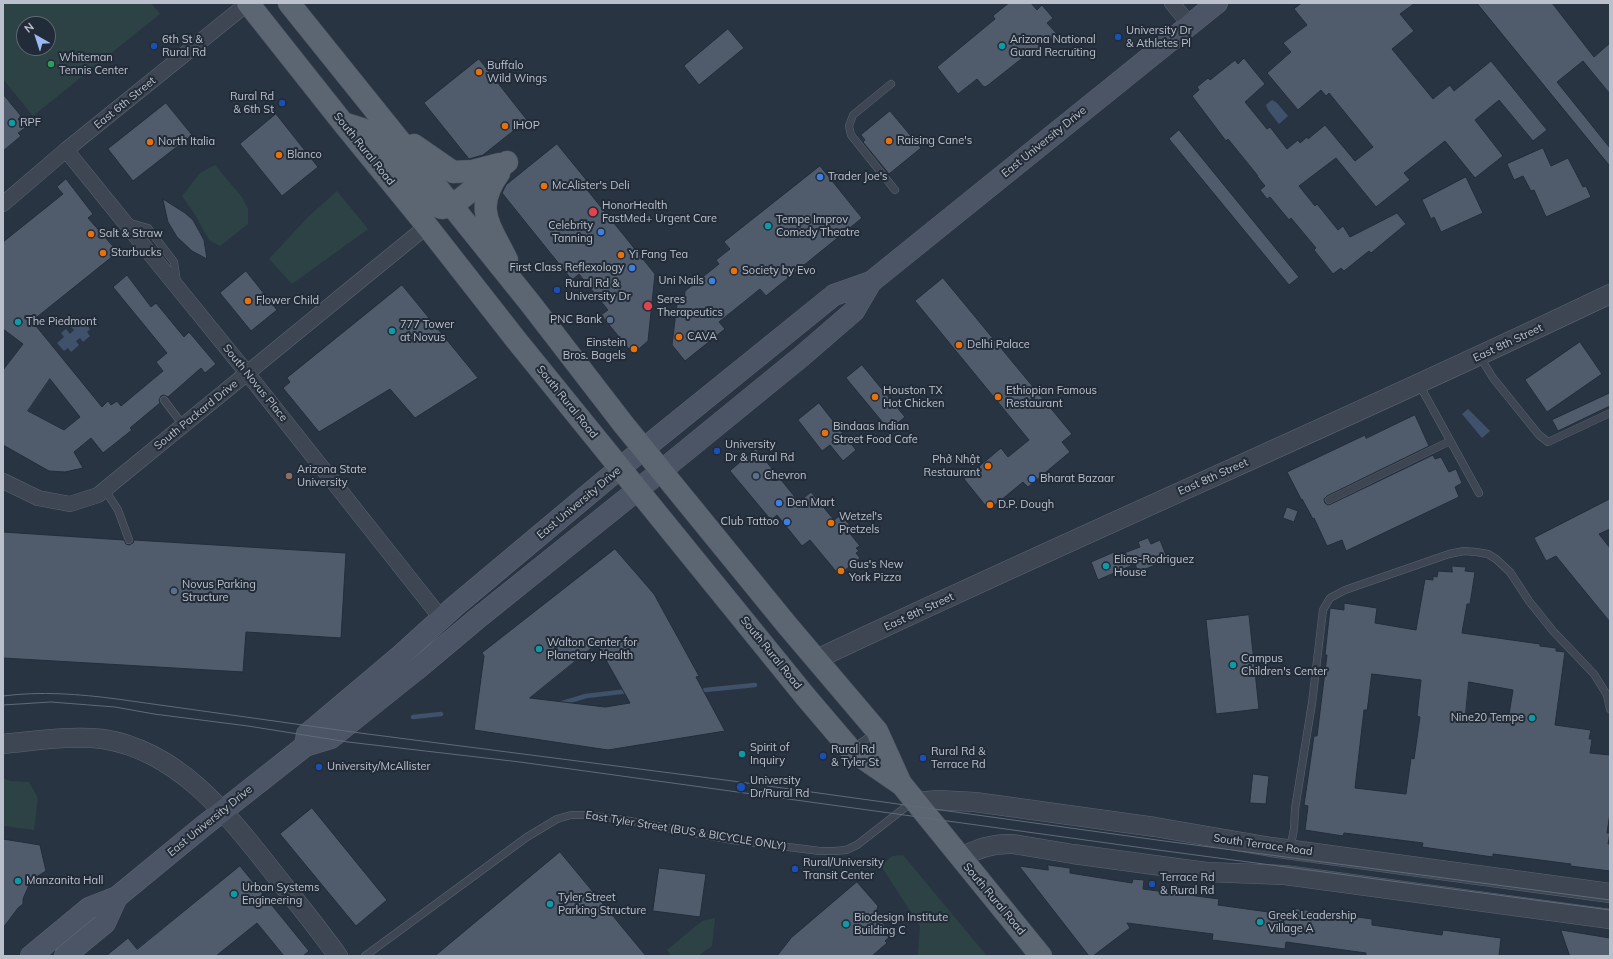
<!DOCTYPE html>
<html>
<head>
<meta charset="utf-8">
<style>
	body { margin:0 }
	#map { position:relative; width:1613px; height:959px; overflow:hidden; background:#293443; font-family:Mulish,sans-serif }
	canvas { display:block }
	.frame { position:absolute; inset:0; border:4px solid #bbc1cc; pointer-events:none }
	.north { position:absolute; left:16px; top:16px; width:40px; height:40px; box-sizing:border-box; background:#222b38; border:1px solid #5f6773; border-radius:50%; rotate:321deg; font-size:11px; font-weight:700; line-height:16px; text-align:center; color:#bbc1cc }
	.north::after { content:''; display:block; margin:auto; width:14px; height:18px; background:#99baf3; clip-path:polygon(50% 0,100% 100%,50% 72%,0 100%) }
</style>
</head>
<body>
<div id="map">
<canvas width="1613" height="959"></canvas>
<div class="frame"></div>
<div class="north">N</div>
</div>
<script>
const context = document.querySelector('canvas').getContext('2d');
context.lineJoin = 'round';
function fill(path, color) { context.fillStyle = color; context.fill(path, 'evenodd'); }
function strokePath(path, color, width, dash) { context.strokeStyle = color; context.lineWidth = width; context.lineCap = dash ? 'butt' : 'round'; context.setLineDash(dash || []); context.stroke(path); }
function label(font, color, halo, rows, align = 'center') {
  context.font = font + ' Mulish,sans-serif'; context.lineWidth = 4; context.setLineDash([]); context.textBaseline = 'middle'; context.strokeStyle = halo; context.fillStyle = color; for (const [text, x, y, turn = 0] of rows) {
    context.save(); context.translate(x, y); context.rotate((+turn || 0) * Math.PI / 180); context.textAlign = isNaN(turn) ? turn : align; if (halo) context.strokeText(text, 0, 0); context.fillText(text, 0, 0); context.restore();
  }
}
const green = new Path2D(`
	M 3,3 L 151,3 L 160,14 L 33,116 L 3,79 ZM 24,24 L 48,24 L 48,48 L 24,48 Z
	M 215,165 L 241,196 L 248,209 L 248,224 L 220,246 L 209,240 L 195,215 L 182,196 L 200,173 Z
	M 337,191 L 368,229 L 292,284 L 269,259 L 308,217 Z
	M 3,778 L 10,781 L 29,782 L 38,798 L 34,830 L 3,826 Z
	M 903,855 L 987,956 L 916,956 L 918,953 L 920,926 L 881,866 L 892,856 Z
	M 715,918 L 712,946 L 698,956 L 671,956 L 667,950 L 702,921 Z`);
const water = new Path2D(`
	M 1272,100 L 1277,103 L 1288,116 L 1279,124 L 1268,110 L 1266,105 Z
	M 85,322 L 90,329 L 87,332 L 90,336 L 83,342 L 80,338 L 76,341 L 79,345 L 71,352 L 68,348 L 64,351 L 57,343 L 64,337 L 61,333 L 66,329 L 70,334 L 74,330 L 70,326 L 74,323 L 78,327 Z
	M 1468,409 L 1490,431 L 1482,438 L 1462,414 Z`);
const stream = new Path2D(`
	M 705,690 L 755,685
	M 559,704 L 586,696 L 629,691
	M 413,717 L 441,714`);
const building = new Path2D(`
	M 1009,3 L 1031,3 L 1037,10 L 1042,5 L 1053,18 L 1047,23 L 1057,34 L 1027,58 L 1025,56 L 987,86 L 984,87 L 977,79 L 958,94 L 937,67 L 995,19 L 993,16 Z
	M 1302,3 L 1415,3 L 1400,14 L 1414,31 L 1392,49 L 1433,99 L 1450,85 L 1454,91 L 1491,61 L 1547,130 L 1533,141 L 1499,100 L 1475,120 L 1503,156 L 1475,178 L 1445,141 L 1404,173 L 1410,180 L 1376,207 L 1336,158 L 1299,186 L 1315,206 L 1317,204 L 1338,230 L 1343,226 L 1350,237 L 1397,213 L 1406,224 L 1371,253 L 1369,251 L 1344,271 L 1341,268 L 1333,274 L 1314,250 L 1316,248 L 1291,218 L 1289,220 L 1270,197 L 1267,199 L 1260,190 L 1265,186 L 1257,176 L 1258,176 L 1228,139 L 1226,141 L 1192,96 L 1199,90 L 1197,87 L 1208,78 L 1210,80 L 1235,60 L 1238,64 L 1244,58 L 1265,84 L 1245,102 L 1267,129 L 1270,127 L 1287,149 L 1298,140 L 1300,143 L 1307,137 L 1308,139 L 1325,125 L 1355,161 L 1373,147 L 1329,93 L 1326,96 L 1321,90 L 1298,110 L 1267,73 L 1291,52 L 1283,43 L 1307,25 L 1294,9 Z
	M 1477,3 L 1552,3 L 1594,57 L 1610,43 L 1610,94 L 1583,61 L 1557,82 L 1610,148 L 1610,166 Z
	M 728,29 L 744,48 L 699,85 L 684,66 Z
	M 479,59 L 527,120 L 483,155 L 469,159 L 424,103 Z
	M 3,94 L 21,116 L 18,119 L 25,128 L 18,133 L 21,136 L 3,151 Z
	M 166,103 L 192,135 L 133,181 L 108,149 Z
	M 890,111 L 921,148 L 889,174 L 863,142 L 865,140 L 861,135 Z
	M 276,114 L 318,167 L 282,196 L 240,144 Z
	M 1179,130 L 1299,277 L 1289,285 L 1169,139 Z
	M 557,144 L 588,182 L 584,186 L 655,274 L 648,341 L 633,354 L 601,315 L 608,310 L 579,274 L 572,280 L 502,193 L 506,185 Z
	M 1543,148 L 1551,166 L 1568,158 L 1583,187 L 1586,186 L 1591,197 L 1546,217 L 1534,190 L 1531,191 L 1523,176 L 1514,180 L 1507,164 Z
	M 820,166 L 862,218 L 766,296 L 760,289 L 719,322 L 725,329 L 685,361 L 672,345 L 677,303 L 684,304 L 685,291 L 719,264 L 716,260 L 730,249 L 724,242 Z
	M 1466,177 L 1483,213 L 1441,232 L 1434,217 L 1431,219 L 1422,200 Z
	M 66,179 L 93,214 L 88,218 L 118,252 L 32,321 L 102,407 L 108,401 L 111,405 L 117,401 L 121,406 L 163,371 L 156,362 L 167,353 L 113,287 L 127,275 L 151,307 L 156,303 L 184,337 L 189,332 L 216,364 L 205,373 L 201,368 L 168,397 L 164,395 L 161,396 L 159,400 L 160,403 L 130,428 L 132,430 L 103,453 L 91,438 L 74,452 L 83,468 L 65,472 L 49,471 L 3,445 L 3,370 L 23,344 L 3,329 L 3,242 L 63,194 L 57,187 ZM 50,379 L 80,417 L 64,430 L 28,411 Z
	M 163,199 L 185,213 L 193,220 L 204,240 L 207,259 L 192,251 L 177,237 L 168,222 Z
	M 246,271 L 277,310 L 251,331 L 220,293 Z
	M 943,278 L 1072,434 L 1062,442 L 1070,452 L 1028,487 L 1023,482 L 989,510 L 964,479 L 1001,448 L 1008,457 L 1029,440 L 915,301 Z
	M 402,285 L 478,378 L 415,418 L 390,389 L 319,432 L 283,388 L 290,382 L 287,378 Z
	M 1580,342 L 1602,374 L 1547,412 L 1525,380 Z
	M 862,365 L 905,417 L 889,430 L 846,378 Z
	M 1610,393 L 1610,406 L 1558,431 L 1552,420 Z
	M 819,403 L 856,450 L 843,461 L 830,445 L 822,451 L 798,420 Z
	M 1415,415 L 1429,446 L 1327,496 L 1324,499 L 1325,503 L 1328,505 L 1331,504 L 1433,455 L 1435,459 L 1441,457 L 1449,472 L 1456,469 L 1462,483 L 1455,487 L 1459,497 L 1346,551 L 1342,540 L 1327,546 L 1314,518 L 1313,519 L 1302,499 L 1302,501 L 1287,472 L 1365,435 L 1366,438 Z
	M 756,449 L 799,502 L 811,492 L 834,520 L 841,515 L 851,527 L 847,530 L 860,546 L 856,548 L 859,551 L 856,553 L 860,558 L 839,575 L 810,540 L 802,546 L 777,515 L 771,520 L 730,471 Z
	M 1610,499 L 1610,529 L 1599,534 L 1610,548 L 1610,622 L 1556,556 L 1546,561 L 1534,538 Z
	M 1287,507 L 1298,511 L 1294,522 L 1283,518 Z
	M 3,532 L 124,540 L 126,544 L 129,545 L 133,543 L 134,540 L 346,553 L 341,638 L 246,632 L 243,672 L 3,658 Z
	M 1148,538 L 1151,544 L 1160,540 L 1168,560 L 1138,572 L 1135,564 L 1098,580 L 1091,562 L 1114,552 L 1116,556 L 1140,547 L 1138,542 Z
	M 615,549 L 654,594 L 699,676 L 696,677 L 725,731 L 608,750 L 474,730 L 484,656 L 482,653 ZM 597,644 L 630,703 L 605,707 L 530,698 Z
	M 1452,566 L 1466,567 L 1465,571 L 1475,572 L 1470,604 L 1467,604 L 1462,633 L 1540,644 L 1540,646 L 1556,648 L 1556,651 L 1565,652 L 1555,725 L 1591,730 L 1589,739 L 1592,739 L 1590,753 L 1610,755 L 1610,813 L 1607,833 L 1610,833 L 1608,844 L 1610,844 L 1610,871 L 1570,866 L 1571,864 L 1493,854 L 1493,857 L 1422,847 L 1423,843 L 1344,833 L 1343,836 L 1305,830 L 1308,806 L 1304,805 L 1314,736 L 1317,736 L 1327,655 L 1325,655 L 1330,608 L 1344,610 L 1344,603 L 1377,608 L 1375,623 L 1416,630 L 1425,579 L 1433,580 L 1433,576 L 1437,577 L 1438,571 L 1452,572 ZM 1372,674 L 1421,680 L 1417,716 L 1420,717 L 1414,759 L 1411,758 L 1406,794 L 1355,788 L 1364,710 L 1367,710 ZM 1469,682 L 1513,690 L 1508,720 L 1466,713 Z
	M 1249,615 L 1259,709 L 1216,714 L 1206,620 Z
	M 1253,774 L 1269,776 L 1266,804 L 1250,803 Z
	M 312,808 L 387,900 L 356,926 L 280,834 Z
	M 3,839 L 40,845 L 46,871 L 36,877 L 29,885 L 23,899 L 23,904 L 18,908 L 3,928 Z
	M 560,852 L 646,956 L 435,956 Z
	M 1048,865 L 1070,868 L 1070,873 L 1132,883 L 1133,879 L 1144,880 L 1143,889 L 1219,899 L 1218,905 L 1290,915 L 1291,908 L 1372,919 L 1372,925 L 1442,935 L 1443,930 L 1501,938 L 1499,956 L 1366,956 L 1366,953 L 1286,942 L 1285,949 L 1212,940 L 1213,934 L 1127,923 L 1130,928 L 1093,956 L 1089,956 L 1019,866 L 1048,870 Z
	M 240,866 L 309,951 L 303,956 L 284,956 L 257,923 L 216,956 L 106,956 L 128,938 L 137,949 Z
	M 659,868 L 706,874 L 700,917 L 653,911 Z
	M 857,882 L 878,906 L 875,915 L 893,934 L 885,941 L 887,943 L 872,956 L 777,956 L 791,938 Z
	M 1561,930 L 1610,938 L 1610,956 L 1570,956 Z`);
const service = new Path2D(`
	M 891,84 L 853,115 L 849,126 L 851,135 L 895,190
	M 127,222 L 148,228 L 174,262 L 177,282
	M 1480,357 L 1493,378 L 1539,435 L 1548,442 L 1610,413
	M 1419,384 L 1479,493
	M 164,400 L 183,425
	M 105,490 L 118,510 L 129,540
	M 1329,500 L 1450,441
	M 852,749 L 875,733
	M 1290,849 L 1294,829 L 1295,809 L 1312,703 L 1323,610 L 1330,598 L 1345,590 L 1449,554 L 1464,551 L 1476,552 L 1488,554 L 1496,559 L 1510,572 L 1529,601 L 1553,631 L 1594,674 L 1607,695 L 1610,709
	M 365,956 L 527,837 L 557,819 L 571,815 L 585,815 L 618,819 L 732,840 L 820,851 L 835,851 L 846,850 L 857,845 L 907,806 L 914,803`);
const minor = new Path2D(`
	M 1172,3 L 1190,25
	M 66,150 L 247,373 L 441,618
	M 3,204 L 66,150 L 248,3
	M 3,481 L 38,498 L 70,504 L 98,495 L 427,226`);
const tertiary = new Path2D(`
	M 817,659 C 1080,534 1347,420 1610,294
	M 3,744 C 35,741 70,735 103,739 C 179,751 228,815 273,872 C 295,900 317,927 338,956
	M 917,802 L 938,800 L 975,802 L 1155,827 L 1271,847 L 1610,893
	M 960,858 C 977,848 993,843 1013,844 L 1073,854 L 1191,870 L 1207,872 L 1285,875 L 1610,919`);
const secondary = new Path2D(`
	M 305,746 L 307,734 L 317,726 L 400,656 L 454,607 L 620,468 L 834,295 L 871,282
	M 31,956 L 89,908 L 117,897 L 201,828 L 305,746 L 331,738 L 416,670 L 478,618 L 661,471 L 802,356 L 854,311 L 871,282 L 1217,3
	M 65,956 L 105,923 L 117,897`);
const primary = new Path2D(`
	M 248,3 L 343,123 L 427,226 L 517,341 L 805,696 L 851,750 L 902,785 L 1041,956
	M 289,3 L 530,303 L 624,425 L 787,625 L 877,731 L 901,784
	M 346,124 L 362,129 L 376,137 L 429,203 L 442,208 L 452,206 L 507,162
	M 414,145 L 453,172 L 473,171 L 500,164
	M 499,173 C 473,209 490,225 507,260`);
const tram = new Path2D(`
	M 3,696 C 41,691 79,694 117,699 L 360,733 L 725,780 L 1157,840 L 1610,900
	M 3,705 L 51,702 L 115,707 L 154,714 L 248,726 L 348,742 L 520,762 L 1158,850 L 1610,910`);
const markers = [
	[1118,37,4,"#1a4fb4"],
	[154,46,4,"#1a4fb4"],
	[1002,46,4,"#0f9aa8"],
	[51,64,4,"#2e9e5b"],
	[479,72,4,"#e8710a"],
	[282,103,4,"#1a4fb4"],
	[12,123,4,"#0f9aa8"],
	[505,126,4,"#e8710a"],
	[889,141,4,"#e8710a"],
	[150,142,4,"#e8710a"],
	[279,155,4,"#e8710a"],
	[820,177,4,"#3f7fe0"],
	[544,186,4,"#e8710a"],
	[593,212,5,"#e0444e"],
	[768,226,4,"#0f9aa8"],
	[601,232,4,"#3f7fe0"],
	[91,234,4,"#e8710a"],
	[103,253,4,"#e8710a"],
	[621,255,4,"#e8710a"],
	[632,268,4,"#3f7fe0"],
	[734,271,4,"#e8710a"],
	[712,281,4,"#3f7fe0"],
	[557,290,4,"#1a4fb4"],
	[248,301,4,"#e8710a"],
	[648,306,5,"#e0444e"],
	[610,320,4,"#5c6f8a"],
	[18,322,4,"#0f9aa8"],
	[392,331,4,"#0f9aa8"],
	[679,337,4,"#e8710a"],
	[959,345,4,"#e8710a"],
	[634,349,4,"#e8710a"],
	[875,397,4,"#e8710a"],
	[998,397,4,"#e8710a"],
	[825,433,4,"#e8710a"],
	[717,451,4,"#1a4fb4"],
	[988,466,4,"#e8710a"],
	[289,476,4,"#8d6e63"],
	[756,476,4,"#5c6f8a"],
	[1032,479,4,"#3f7fe0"],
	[779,503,4,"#3f7fe0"],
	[990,505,4,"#e8710a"],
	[787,522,4,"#3f7fe0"],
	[831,523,4,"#e8710a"],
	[1106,566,4,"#0f9aa8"],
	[841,571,4,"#e8710a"],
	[174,591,4,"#5c6f8a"],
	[539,649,4,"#0f9aa8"],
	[1233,665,4,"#0f9aa8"],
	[1532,718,4,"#0f9aa8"],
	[742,754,4,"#0f9aa8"],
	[823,756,4,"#1a4fb4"],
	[923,758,4,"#1a4fb4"],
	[319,767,4,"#1a4fb4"],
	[741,787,5,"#1a4fb4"],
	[795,869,4,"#1a4fb4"],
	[18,881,4,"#0f9aa8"],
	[1152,884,4,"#1a4fb4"],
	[234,894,4,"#0f9aa8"],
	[550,904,4,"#0f9aa8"],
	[1260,922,4,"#0f9aa8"],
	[846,924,4,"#0f9aa8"]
];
const poiNames = [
	["University Dr",1126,31],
	["& Athletes Pl",1126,44],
	["6th St &",162,40],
	["Rural Rd",162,53],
	["Arizona National",1010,40],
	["Guard Recruiting",1010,53],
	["Whiteman",59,58],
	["Tennis Center",59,71],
	["Buffalo",487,66],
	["Wild Wings",487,79],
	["Rural Rd",274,97,"right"],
	["& 6th St",274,110,"right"],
	["RPF",20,123],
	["IHOP",513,126],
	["Raising Cane's",897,141],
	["North Italia",158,142],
	["Blanco",287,155],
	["Trader Joe's",828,177],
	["McAlister's Deli",552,186],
	["HonorHealth",602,206],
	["FastMed+ Urgent Care",602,219],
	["Tempe Improv",776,220],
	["Comedy Theatre",776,233],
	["Celebrity",593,226,"right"],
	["Tanning",593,239,"right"],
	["Salt & Straw",99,234],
	["Starbucks",111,253],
	["Yi Fang Tea",629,255],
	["First Class Reflexology",624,268,"right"],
	["Society by Evo",742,271],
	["Uni Nails",704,281,"right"],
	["Rural Rd &",565,284],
	["University Dr",565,297],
	["Seres",657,300],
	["Therapeutics",657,313],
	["Flower Child",256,301],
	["PNC Bank",602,320,"right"],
	["The Piedmont",26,322],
	["777 Tower",400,325],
	["at Novus",400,338],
	["CAVA",687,337],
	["Einstein",626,343,"right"],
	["Bros. Bagels",626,356,"right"],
	["Delhi Palace",967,345],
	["Houston TX",883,391],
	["Hot Chicken",883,404],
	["Ethiopian Famous",1006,391],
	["Restaurant",1006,404],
	["Bindaas Indian",833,427],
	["Street Food Cafe",833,440],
	["University",725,445],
	["Dr & Rural Rd",725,458],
	["Phở Nhật",980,460,"right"],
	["Restaurant",980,473,"right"],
	["Arizona State",297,470],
	["University",297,483],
	["Chevron",764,476],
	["Bharat Bazaar",1040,479],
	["Den Mart",787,503],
	["D.P. Dough",998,505],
	["Wetzel's",839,517],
	["Pretzels",839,530],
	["Club Tattoo",779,522,"right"],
	["Elias-Rodriguez",1114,560],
	["House",1114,573],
	["Gus's New",849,565],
	["York Pizza",849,578],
	["Novus Parking",182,585],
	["Structure",182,598],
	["Walton Center for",547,643],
	["Planetary Health",547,656],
	["Campus",1241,659],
	["Children's Center",1241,672],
	["Nine20 Tempe",1524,718,"right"],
	["Spirit of",750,748],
	["Inquiry",750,761],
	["Rural Rd",831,750],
	["& Tyler St",831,763],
	["Rural Rd &",931,752],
	["Terrace Rd",931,765],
	["University/McAllister",327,767],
	["University",750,781],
	["Dr/Rural Rd",750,794],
	["Rural/University",803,863],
	["Transit Center",803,876],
	["Terrace Rd",1160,878],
	["& Rural Rd",1160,891],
	["Manzanita Hall",26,881],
	["Urban Systems",242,888],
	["Engineering",242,901],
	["Tyler Street",558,898],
	["Parking Structure",558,911],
	["Greek Leadership",1268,916],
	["Village A",1268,929],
	["Biodesign Institute",854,918],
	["Building C",854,931]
];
const streetNames = [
	["East 6th Street",125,103,-39],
	["East University Drive",1044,142,-39],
	["South Rural Road",364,149,51],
	["East 8th Street",1508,343,-25],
	["South Novus Place",255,383,51],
	["South Rural Road",567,402,51],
	["South Packard Drive",196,415,-39],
	["East 8th Street",1213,477,-24],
	["East University Drive",579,503,-40],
	["East 8th Street",919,612,-25],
	["South Rural Road",771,653,51],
	["East University Drive",210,821,-39],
	["East Tyler Street (BUS & BICYCLE ONLY)",686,831,9],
	["South Terrace Road",1263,845,8],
	["South Rural Road",994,899,50]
];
fill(green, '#2c4245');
fill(water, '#40516b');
strokePath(stream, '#40516b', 4.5);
fill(building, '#505b6b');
strokePath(building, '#242d3a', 1);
strokePath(service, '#5c6470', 8);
strokePath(minor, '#5c6470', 16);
strokePath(tertiary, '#5c6470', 20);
strokePath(secondary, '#5c6470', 22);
strokePath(primary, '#474f5c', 23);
strokePath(service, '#3d4652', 7);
strokePath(minor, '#3d4652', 15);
strokePath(tertiary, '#3d4652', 19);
strokePath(secondary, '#4c5565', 21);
strokePath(primary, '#5c6572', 22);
strokePath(tram, '#606a79', 1);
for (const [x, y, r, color] of markers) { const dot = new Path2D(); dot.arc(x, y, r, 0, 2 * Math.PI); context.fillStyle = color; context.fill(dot); strokePath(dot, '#222b38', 1.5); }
label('11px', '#bbc1cc', '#222b38', poiNames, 'left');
label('11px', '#bbc1cc', '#222b38', streetNames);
</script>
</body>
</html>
